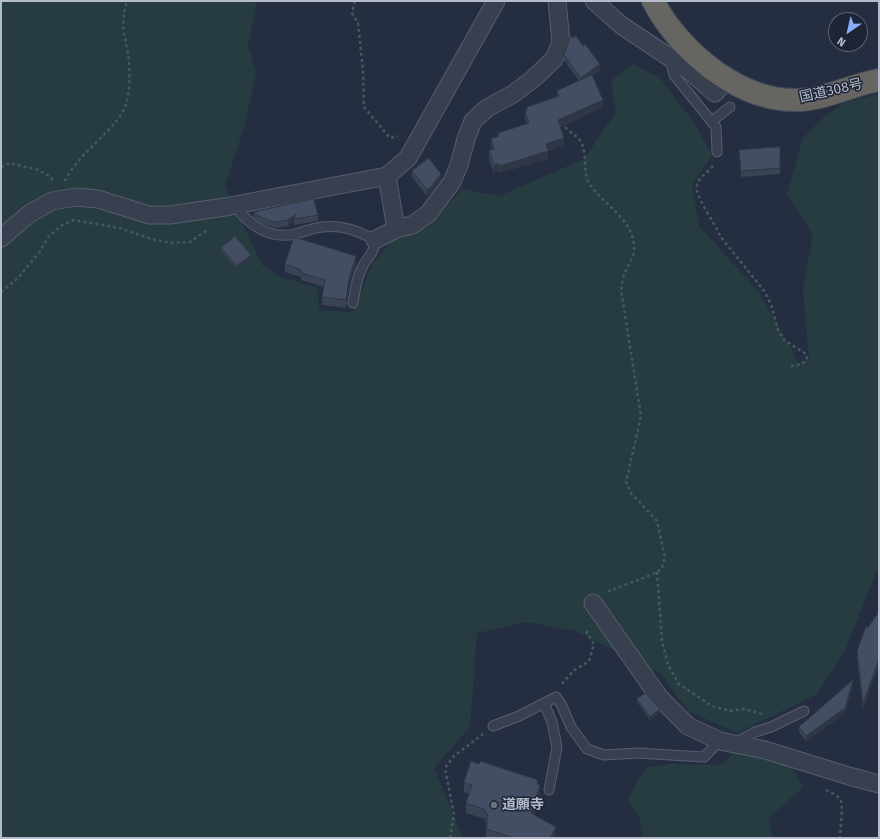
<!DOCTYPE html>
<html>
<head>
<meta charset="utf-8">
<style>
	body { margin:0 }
	#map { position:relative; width:880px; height:839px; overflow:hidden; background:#242e40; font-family:"Fira Sans",sans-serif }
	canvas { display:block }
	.frame { position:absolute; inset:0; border:2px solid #b5bbca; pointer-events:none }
	.north { position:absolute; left:828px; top:12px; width:40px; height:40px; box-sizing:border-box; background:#1d2535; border:1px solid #5a6171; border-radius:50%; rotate:214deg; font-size:11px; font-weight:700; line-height:16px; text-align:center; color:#b5bbca }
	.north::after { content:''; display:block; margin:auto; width:14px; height:18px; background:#8aadfa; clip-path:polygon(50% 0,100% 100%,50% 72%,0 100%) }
</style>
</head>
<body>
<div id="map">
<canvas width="880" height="839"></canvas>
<div class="frame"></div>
<div class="north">N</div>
</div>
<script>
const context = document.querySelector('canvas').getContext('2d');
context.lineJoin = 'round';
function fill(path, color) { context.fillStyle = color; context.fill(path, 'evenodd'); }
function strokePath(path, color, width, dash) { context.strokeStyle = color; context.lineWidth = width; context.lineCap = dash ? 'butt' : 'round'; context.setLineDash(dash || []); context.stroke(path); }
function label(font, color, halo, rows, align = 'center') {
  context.font = font + ' "Fira Sans","Noto Sans JP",sans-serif'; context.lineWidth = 3; context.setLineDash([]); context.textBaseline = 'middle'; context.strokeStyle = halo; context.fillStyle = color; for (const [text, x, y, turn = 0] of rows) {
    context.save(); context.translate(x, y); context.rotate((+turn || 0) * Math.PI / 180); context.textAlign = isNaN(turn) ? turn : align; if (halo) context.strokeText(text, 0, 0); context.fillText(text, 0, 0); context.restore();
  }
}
const green = new Path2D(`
	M 1,1 L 257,1 L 248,46 L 256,72 L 245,124 L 225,186 L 262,265 L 281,277 L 318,288 L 319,310 L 353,312 L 372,264 L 393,240 L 428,227 L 462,189 L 499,196 L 584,159 L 616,112 L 611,81 L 633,64 L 660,78 L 693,121 L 712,155 L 692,185 L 699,226 L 759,292 L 799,363 L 809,359 L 803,287 L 813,235 L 787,194 L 803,138 L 824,117 L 844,103 L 879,94 L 879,565 L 845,651 L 817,694 L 737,733 L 688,711 L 662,675 L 576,631 L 526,622 L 477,633 L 470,727 L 434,768 L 463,838 L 1,838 Z
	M 735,752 L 791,766 L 803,787 L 769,818 L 772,838 L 643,838 L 639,817 L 628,800 L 637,781 L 648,767 L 671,764 L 721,765 Z`);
const path = new Path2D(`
	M 355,1 L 352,13 L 358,23 L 363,71 L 364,107 L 390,138 L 398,136
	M 562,122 C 566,132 579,135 582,144 C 587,156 583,174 589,183 C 603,205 633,218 634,247 C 635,258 626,267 623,278 C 622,282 622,286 621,290 L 641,416 L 626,482 L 631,493 L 657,521 L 665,557 L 662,569 C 645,579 625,584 607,592
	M 713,166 C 708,172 698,178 697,185 C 694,196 716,224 720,236 L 765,292 L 772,307 L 778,330 L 784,340 L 806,354 L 807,358 C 804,365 798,365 791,366
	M 1,167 L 10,163 L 38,170 L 51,177 L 53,183
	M 65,181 C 76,159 97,143 113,125 C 118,119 124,112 126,104 C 130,91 130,75 129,61 C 126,36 119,27 127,1
	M 1,292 L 17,279 L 39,253 L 49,236 L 62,225 L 74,220 L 119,228 L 155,240 L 172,243 L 190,242 L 209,229
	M 657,572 L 662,641 L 668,665 L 679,684 L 712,706 L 731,711 L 744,709 L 762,714
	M 562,684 L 573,671 L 589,661 L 594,644 L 587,633 L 587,628
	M 826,790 C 830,792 837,795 840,799 C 844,805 840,829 840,838
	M 450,838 L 454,814 L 445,768 L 454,756 L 483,734`);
const service = new Path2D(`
	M 670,59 L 674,75 L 716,127 L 717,152
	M 712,121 L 730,107
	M 235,205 C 248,225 270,240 295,234 C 304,232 312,228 322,227 C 343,225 356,230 375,240 C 376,252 366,258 362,268 C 356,279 355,292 353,303
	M 544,703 L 552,722 L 557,747 L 549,790
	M 493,726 L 519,716 L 556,697 L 561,704 L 571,727 L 587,749 L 604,755 L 638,753 L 704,757 L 720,741
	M 735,743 L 755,732 L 771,727 L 804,711`);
const minor = new Path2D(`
	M 594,1 L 621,25 L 690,71 L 715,93 L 727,79
	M 387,176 L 396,229
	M 1,238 L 29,214 L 52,201 L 76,197 L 98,199 L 149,215 L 170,215 L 225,207 L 387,176 L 408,158 L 496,1
	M 375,240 L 396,229 L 412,225 L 428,214 L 452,182 L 459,165 L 466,139 L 473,121 L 487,108 L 513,94 L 533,79 L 554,59 L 561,42 L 557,1
	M 593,603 L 659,697 L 688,726 L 720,741 L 765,750 L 849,776 L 879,784`);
const trunk = new Path2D(`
	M 653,1 C 681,54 746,108 809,99 C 833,96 855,84 879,80`);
const wall = new Path2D(`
	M 564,55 L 600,70 L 592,76 L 603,107 L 561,127 L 564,145 L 548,151 L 548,159 L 500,173 L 499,171 L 494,173 L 489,158 L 489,150 L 492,149 L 491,146 L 491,139 L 498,136 L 498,133 L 527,124 L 525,118 L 525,111 L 527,110 L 527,107 L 557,97 L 557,91 L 579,81 L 564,60 Z
	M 780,147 L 780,174 L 741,177 L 739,150 Z
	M 412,171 L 441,180 L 432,192 L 427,196 L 412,177 Z
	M 254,212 L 318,215 L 318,221 L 294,225 L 294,221 L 288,226 L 275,228 L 263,224 L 254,218 Z
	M 221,248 L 251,258 L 237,269 L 221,251 Z
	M 356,263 L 349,286 L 346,308 L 322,305 L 322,297 L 324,287 L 301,280 L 301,277 L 285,272 L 285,264 Z
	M 868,627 L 863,711 L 857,658 L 857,651 Z
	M 853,685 L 845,713 L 806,741 L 799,732 L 799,727 Z
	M 637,699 L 660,712 L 650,720 L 637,702 Z
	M 464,783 L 538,785 L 540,795 L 534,815 L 556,837 L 555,838 L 486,838 L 486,823 L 485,823 L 485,819 L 466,813 L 466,803 L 469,794 L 464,792 Z`);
const shadedWall = new Path2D(`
	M 600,64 L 600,70 L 581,84 L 581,78 Z
	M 603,100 L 603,107 L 558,128 L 558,120 Z
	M 564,138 L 564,145 L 546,151 L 546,144 Z
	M 548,151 L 548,159 L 500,173 L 500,166 Z
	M 499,164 L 499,171 L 494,173 L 494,165 Z
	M 441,174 L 441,180 L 432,192 L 427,196 L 427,190 Z
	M 296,214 L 294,221 L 288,226 L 288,220 Z
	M 251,255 L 251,258 L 237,269 L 237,266 Z
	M 356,256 L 356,263 L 349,286 L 346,308 L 346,300 L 349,279 Z
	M 879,659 L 879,666 L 863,711 L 863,704 Z
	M 853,680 L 853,685 L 845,713 L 806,741 L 806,736 Z
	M 660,709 L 660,712 L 650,720 L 650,717 Z
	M 540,785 L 540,795 L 531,823 L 531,813 Z
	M 556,827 L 555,838 L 550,838 Z`);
const building = new Path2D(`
	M 571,36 L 572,38 L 576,36 L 583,46 L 585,44 L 600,64 L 581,78 L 564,55 Z
	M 592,75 L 603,100 L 558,120 L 564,138 L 546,144 L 548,151 L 500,166 L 499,164 L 494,165 L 489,150 L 494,149 L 491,139 L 499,136 L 498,133 L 529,123 L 525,111 L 527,110 L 527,107 L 559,96 L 557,91 Z
	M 780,147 L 780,168 L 741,171 L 739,150 Z
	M 429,158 L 441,174 L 432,186 L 427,190 L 412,171 Z
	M 314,199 L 318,215 L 294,219 L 296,214 L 288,220 L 275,222 L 263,218 L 254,212 Z
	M 235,236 L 251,255 L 237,266 L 221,248 Z
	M 294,237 L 356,256 L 349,279 L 346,300 L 322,297 L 325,280 L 301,273 L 301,270 L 285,264 Z
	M 879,612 L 879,659 L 863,704 L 857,651 L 866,626 L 868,627 Z
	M 853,680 L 845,708 L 806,736 L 799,727 Z
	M 646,693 L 660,709 L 650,717 L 637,699 Z
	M 471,761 L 479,764 L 480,761 L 538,780 L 537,784 L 540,785 L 531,813 L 556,827 L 550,838 L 514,838 L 486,829 L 488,820 L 486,819 L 488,814 L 485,813 L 486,810 L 466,803 L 472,785 L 464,783 Z`);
const markers = [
	[494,805,4,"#6b7280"]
];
const streetNames = [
	["国道308号",831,91,-13]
];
const poiNames = [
	["道願寺",502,805]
];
fill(green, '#263c41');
strokePath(service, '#565e6d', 11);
strokePath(minor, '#565e6d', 19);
strokePath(trunk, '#434b5a', 24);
strokePath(path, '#44595d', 2.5, [3, 3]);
strokePath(service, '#38404f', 9);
strokePath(minor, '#38404f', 17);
strokePath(trunk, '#666562', 22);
fill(wall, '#3a4354');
fill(shadedWall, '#2f3745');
fill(building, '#434e62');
strokePath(building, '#2f3745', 1);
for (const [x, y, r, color] of markers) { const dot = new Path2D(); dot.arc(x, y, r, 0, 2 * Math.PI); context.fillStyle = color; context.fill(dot); strokePath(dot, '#1d2535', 1.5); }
label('14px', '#b5bbca', '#1d2535', streetNames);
label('bold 14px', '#b5bbca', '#1d2535', poiNames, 'left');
</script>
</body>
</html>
